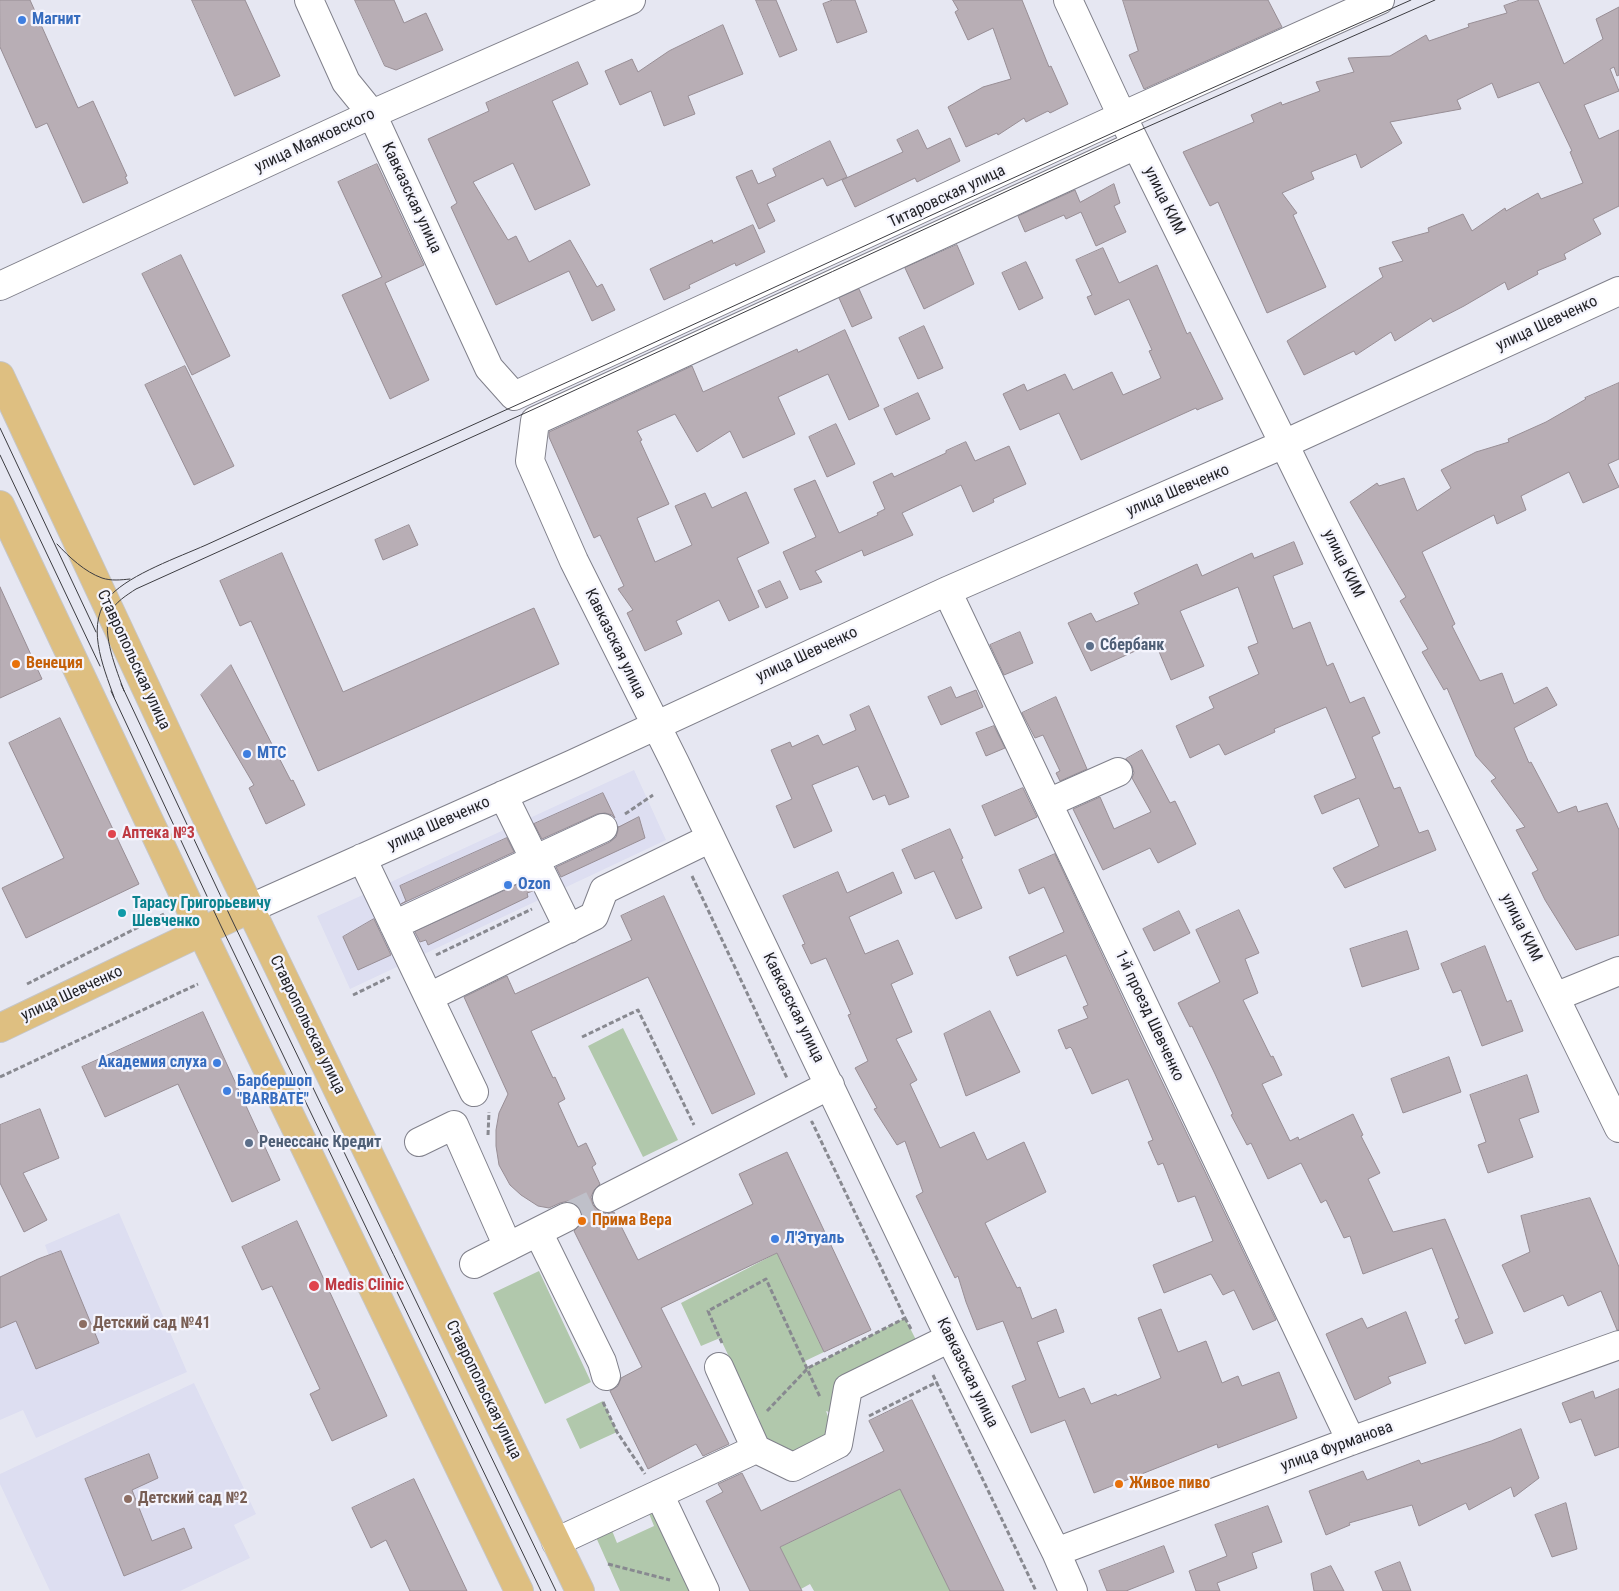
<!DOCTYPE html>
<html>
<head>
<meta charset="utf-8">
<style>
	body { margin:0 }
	canvas { display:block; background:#e6e7f2 }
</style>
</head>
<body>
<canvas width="1619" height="1591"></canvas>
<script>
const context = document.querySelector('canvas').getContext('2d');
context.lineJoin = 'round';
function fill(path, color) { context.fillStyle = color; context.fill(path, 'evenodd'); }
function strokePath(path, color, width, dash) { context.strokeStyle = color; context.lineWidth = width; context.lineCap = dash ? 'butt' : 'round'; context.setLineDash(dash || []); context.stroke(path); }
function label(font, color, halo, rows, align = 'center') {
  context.font = font + ' "Roboto Condensed",sans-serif'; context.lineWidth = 4.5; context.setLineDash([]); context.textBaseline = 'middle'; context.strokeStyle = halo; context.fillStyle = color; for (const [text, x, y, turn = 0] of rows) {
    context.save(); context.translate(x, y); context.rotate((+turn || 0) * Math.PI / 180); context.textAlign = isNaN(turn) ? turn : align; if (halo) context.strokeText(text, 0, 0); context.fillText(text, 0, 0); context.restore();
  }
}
const built = new Path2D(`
	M 634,770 L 666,840 L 350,989 L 317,916 Z
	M 119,1213 L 187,1372 L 36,1438 L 23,1410 L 0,1420 L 0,1277 L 49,1256 L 45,1245 Z
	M 194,1383 L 256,1514 L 234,1525 L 250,1558 L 180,1591 L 50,1591 L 0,1484 L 0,1474 Z`);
const green = new Path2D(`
	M 623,1028 L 678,1140 L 643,1157 L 588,1046 Z
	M 777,1253 L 824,1352 L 805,1361 L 808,1368 L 905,1318 L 922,1352 L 848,1388 L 842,1416 L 826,1411 L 838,1444 L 793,1467 L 756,1449 L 759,1419 L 720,1338 L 701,1346 L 681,1303 Z
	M 539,1271 L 591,1382 L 545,1404 L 493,1293 Z
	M 603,1401 L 617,1432 L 580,1449 L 566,1419 Z
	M 900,1489 L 950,1591 L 814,1591 L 810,1584 L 801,1589 L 780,1547 Z
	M 659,1494 L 705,1591 L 620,1591 L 591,1526 L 607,1518 L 617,1543 L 654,1526 L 644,1501 Z`);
const building = new Path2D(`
	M 0,0 L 30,0 L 78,108 L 93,101 L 127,176 L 125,177 L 128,183 L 83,203 L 47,123 L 36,128 L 0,47 Z
	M 192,0 L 245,0 L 280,76 L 235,96 Z
	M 355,0 L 394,0 L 404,23 L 426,13 L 443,50 L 396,70 L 385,66 Z
	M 756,0 L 776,0 L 797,50 L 780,57 Z
	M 833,0 L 855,0 L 867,32 L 837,43 L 823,4 Z
	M 953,0 L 1022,0 L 1049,67 L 1051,66 L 1068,104 L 1050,113 L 1048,111 L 1026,122 L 1024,118 L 998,135 L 997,133 L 966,147 L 948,107 L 983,87 L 1011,79 L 993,28 L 968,40 L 955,12 L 958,10 Z
	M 1123,0 L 1268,0 L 1282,27 L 1144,89 L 1129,55 L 1138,51 Z
	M 1520,0 L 1538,0 L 1564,64 L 1603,39 L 1596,19 L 1619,7 L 1619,75 L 1617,76 L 1614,67 L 1610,69 L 1619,91 L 1584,105 L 1599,139 L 1619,130 L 1619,206 L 1593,219 L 1601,234 L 1564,254 L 1566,259 L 1537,271 L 1538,274 L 1508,290 L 1505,282 L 1464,306 L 1433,322 L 1431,318 L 1395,341 L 1391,332 L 1356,355 L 1354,351 L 1304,375 L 1287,341 L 1383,277 L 1379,268 L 1403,261 L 1392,242 L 1429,232 L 1428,228 L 1463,214 L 1472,231 L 1505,208 L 1506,211 L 1538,193 L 1541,199 L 1583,183 L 1570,152 L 1572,151 L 1539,82 L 1498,98 L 1492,83 L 1457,100 L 1461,109 L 1390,122 L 1402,143 L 1361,168 L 1356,154 L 1311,172 L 1314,179 L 1282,193 L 1297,213 L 1293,215 L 1326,287 L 1267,313 L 1218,202 L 1210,206 L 1183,152 L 1254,122 L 1251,115 L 1281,102 L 1282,105 L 1320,91 L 1316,82 L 1354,72 L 1348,58 L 1390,56 L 1426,35 L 1429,41 L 1469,27 L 1468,24 L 1507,13 L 1504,6 Z
	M 723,25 L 743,74 L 688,96 L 695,114 L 664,126 L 651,91 L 620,105 L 605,71 L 632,59 L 638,72 L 669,51 Z
	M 578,62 L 588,84 L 552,101 L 590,185 L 535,210 L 513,163 L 473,182 L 508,240 L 516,236 L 529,262 L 570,240 L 597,287 L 602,284 L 615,310 L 592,321 L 569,271 L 496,305 L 451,207 L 457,203 L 428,139 L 489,111 L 486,103 Z
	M 918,130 L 927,149 L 950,138 L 960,161 L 917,182 L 915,178 L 855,207 L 842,180 L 903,152 L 897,140 Z
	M 830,141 L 847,177 L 827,186 L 823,178 L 767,204 L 775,221 L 759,229 L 736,177 L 752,170 L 758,184 L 776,176 L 773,169 Z
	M 377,164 L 424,265 L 385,283 L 429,380 L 390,399 L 342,295 L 382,277 L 338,182 Z
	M 1114,184 L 1120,203 L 1114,206 L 1126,232 L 1096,246 L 1081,212 L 1066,219 L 1064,215 L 1025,232 L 1018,216 L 1075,190 L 1080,202 Z
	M 753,225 L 765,252 L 736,266 L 735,263 L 689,285 L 690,288 L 664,300 L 650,269 L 712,240 L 713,243 Z
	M 957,245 L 974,284 L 924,309 L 905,268 Z
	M 1103,248 L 1119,283 L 1157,265 L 1187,334 L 1190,332 L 1223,399 L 1197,410 L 1196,408 L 1081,460 L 1059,413 L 1020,430 L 1003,394 L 1024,384 L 1027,391 L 1065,374 L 1073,390 L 1112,372 L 1123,395 L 1161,378 L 1149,351 L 1152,350 L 1129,299 L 1095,315 L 1087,297 L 1092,295 L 1076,260 Z
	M 181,255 L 230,356 L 192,375 L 142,274 Z
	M 1026,262 L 1043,298 L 1019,310 L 1002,273 Z
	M 859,289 L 872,318 L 852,327 L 839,298 Z
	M 924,326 L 943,368 L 918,379 L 899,338 Z
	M 845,330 L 879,406 L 849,420 L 828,374 L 778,397 L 795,434 L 743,458 L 730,431 L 697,452 L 675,414 L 637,431 L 642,440 L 640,441 L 669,504 L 637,518 L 655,562 L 692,545 L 675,506 L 705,493 L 712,508 L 746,492 L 769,543 L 737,558 L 759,607 L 729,621 L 719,600 L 676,621 L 682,634 L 645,651 L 627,613 L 633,610 L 618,589 L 624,586 L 600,535 L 594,538 L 549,437 L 549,432 L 692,366 L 703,392 L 797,349 L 798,352 Z
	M 185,366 L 234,466 L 194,485 L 145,385 Z
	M 1619,383 L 1619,459 L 1608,464 L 1619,487 L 1583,503 L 1569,472 L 1521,496 L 1526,510 L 1497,524 L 1494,515 L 1422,552 L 1455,624 L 1452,626 L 1480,681 L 1502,673 L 1514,704 L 1547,687 L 1557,705 L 1514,728 L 1529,763 L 1531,762 L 1558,813 L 1576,806 L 1578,812 L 1607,803 L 1619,830 L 1619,935 L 1576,950 L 1545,900 L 1532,873 L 1538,870 L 1516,830 L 1525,827 L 1491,781 L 1496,778 L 1476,756 L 1447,688 L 1444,690 L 1422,652 L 1428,649 L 1400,601 L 1406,597 L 1350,502 L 1377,483 L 1379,486 L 1404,478 L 1417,511 L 1451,488 L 1441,470 L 1476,452 L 1509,442 L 1508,439 L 1546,422 L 1586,399 L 1585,398 Z
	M 918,393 L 930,419 L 896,435 L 884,409 Z
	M 836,424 L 855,464 L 827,477 L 809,437 Z
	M 966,442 L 975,461 L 1009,446 L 1026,484 L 993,499 L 994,502 L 973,512 L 961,485 L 902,513 L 913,535 L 864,556 L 862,550 L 815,571 L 822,582 L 800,590 L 783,552 L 816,537 L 794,489 L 815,480 L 839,533 L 878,515 L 877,513 L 885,509 L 873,482 L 892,473 L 894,477 L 946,453 L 946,451 Z
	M 409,525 L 418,545 L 383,560 L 375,540 Z
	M 1294,542 L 1303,564 L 1273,576 L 1293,629 L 1310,622 L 1327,666 L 1333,663 L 1350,703 L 1364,697 L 1380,733 L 1372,737 L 1394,789 L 1400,787 L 1419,833 L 1428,830 L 1436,850 L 1345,888 L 1333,868 L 1379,846 L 1359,798 L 1322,814 L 1314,796 L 1356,778 L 1326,707 L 1274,729 L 1275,732 L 1225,755 L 1219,744 L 1190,758 L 1176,726 L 1214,708 L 1209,697 L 1259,674 L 1248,647 L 1258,643 L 1238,587 L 1180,611 L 1204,666 L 1171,680 L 1155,642 L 1091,671 L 1068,623 L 1091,613 L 1096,622 L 1139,604 L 1134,593 L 1197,564 L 1202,576 L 1252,553 L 1254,558 Z
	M 282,553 L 343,692 L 534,608 L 559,664 L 318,771 L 251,621 L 240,626 L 220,581 Z
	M 780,581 L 788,598 L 766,608 L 758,591 Z
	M 0,587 L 42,679 L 0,698 Z
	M 1020,632 L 1033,663 L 1004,675 L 990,645 Z
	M 231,665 L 291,781 L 293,780 L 305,805 L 266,824 L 249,788 L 254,785 L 201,695 Z
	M 951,687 L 956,698 L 976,690 L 983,707 L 941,725 L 928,697 Z
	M 1056,697 L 1087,769 L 1060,781 L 1056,773 L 1060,771 L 1043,735 L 1035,738 L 1022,713 Z
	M 869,706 L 909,797 L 889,805 L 885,795 L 873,800 L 858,766 L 812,785 L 832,831 L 794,848 L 776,806 L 792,799 L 771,750 L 790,742 L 792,747 L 818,735 L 823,745 L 856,730 L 850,715 Z
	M 60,718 L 139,884 L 26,938 L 2,888 L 64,858 L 9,743 Z
	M 994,726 L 1005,748 L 986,756 L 976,733 Z
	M 1142,750 L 1170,803 L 1175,801 L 1196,844 L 1158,863 L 1150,848 L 1103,870 L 1073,809 L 1100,797 L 1114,829 L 1151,812 L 1132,778 L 1134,773 L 1132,766 L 1126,759 Z
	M 1023,788 L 1037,817 L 995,836 L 982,806 Z
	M 603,793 L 615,818 L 612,815 L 605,813 L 597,814 L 542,839 L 534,824 Z
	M 639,817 L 645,838 L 561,877 L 556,867 L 610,842 L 616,837 L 618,830 L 618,826 L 618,827 Z
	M 950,829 L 963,858 L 961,859 L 982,908 L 956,919 L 934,871 L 915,879 L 902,850 Z
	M 507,838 L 514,852 L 401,904 L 406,901 L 400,886 Z
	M 1055,854 L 1143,1042 L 1276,1320 L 1253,1330 L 1234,1290 L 1223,1295 L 1211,1274 L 1164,1293 L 1153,1265 L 1213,1241 L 1195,1196 L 1178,1202 L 1163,1163 L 1158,1165 L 1148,1142 L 1153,1140 L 1128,1079 L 1092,1094 L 1072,1049 L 1070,1047 L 1066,1049 L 1058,1030 L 1088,1018 L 1083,1007 L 1088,1005 L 1066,955 L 1017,976 L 1009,957 L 1064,932 L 1044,887 L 1029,894 L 1019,870 Z
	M 838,872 L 847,893 L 893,872 L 902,893 L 849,917 L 865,954 L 898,940 L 913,974 L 891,984 L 912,1032 L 896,1039 L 917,1080 L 910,1084 L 940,1148 L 974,1132 L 987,1160 L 1024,1142 L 1046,1192 L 985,1223 L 1017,1288 L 1020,1287 L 1032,1319 L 1056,1309 L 1064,1332 L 1037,1342 L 1059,1398 L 1084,1388 L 1091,1404 L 1116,1394 L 1117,1396 L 1161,1378 L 1138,1318 L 1161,1309 L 1178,1352 L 1206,1341 L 1222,1383 L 1238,1376 L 1242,1386 L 1279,1372 L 1297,1418 L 1218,1448 L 1217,1444 L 1094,1493 L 1065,1420 L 1031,1433 L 1012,1386 L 1026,1380 L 1003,1321 L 977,1330 L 966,1302 L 958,1276 L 955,1278 L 916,1196 L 923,1192 L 905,1141 L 897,1145 L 874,1109 L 877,1108 L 855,1068 L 868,1061 L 848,1015 L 851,1014 L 826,958 L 811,964 L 802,945 L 805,944 L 783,896 Z
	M 528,880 L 533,891 L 527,893 L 528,897 L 428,945 L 426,940 L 420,942 L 415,932 Z
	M 664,896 L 755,1094 L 712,1114 L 648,977 L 531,1031 L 553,1078 L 555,1077 L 565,1099 L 558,1103 L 578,1147 L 586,1143 L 596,1164 L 592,1167 L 600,1184 L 594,1190 L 591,1197 L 593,1205 L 599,1211 L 607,1214 L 614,1212 L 638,1260 L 753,1204 L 739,1174 L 787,1152 L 871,1330 L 824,1352 L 777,1253 L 661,1308 L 729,1444 L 703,1456 L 696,1444 L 648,1469 L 610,1391 L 618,1386 L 621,1378 L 642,1367 L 574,1231 L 580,1225 L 583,1218 L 581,1210 L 576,1204 L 568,1201 L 560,1203 L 549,1208 L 538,1206 L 521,1195 L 510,1185 L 499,1165 L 496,1146 L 496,1130 L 499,1113 L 508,1094 L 464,997 L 507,976 L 515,994 L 632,940 L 621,916 Z
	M 1239,910 L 1259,953 L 1245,959 L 1258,993 L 1243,1000 L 1271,1057 L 1273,1056 L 1282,1075 L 1262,1084 L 1290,1141 L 1298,1137 L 1299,1140 L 1353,1114 L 1363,1135 L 1361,1136 L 1380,1173 L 1368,1179 L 1393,1232 L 1445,1219 L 1493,1333 L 1465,1344 L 1455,1320 L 1459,1318 L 1432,1248 L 1363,1274 L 1350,1236 L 1344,1238 L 1326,1200 L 1321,1203 L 1301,1163 L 1268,1179 L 1251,1143 L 1247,1145 L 1231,1115 L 1233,1114 L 1215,1074 L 1192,1026 L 1190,1027 L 1178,1003 L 1220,982 L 1196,930 Z
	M 1179,911 L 1190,933 L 1154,951 L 1143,929 Z
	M 374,919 L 391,955 L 358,970 L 343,937 Z
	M 1407,931 L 1419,969 L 1362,987 L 1350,949 Z
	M 1485,946 L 1507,1002 L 1511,1000 L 1523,1031 L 1482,1046 L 1461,990 L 1453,993 L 1441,964 Z
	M 990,1011 L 1020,1072 L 966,1096 L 944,1034 Z
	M 203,1012 L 280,1180 L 232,1202 L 178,1084 L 105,1117 L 82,1067 Z
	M 1449,1057 L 1461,1092 L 1403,1113 L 1391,1079 Z
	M 1527,1075 L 1539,1112 L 1519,1119 L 1533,1157 L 1488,1173 L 1478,1145 L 1486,1142 L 1470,1095 Z
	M 40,1109 L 59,1158 L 23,1173 L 47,1220 L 24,1232 L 0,1183 L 0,1125 Z
	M 1590,1198 L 1619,1267 L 1619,1330 L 1617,1330 L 1601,1291 L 1568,1306 L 1563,1295 L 1524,1312 L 1502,1265 L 1530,1252 L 1521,1216 Z
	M 297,1221 L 387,1416 L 332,1441 L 310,1394 L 320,1389 L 272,1286 L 262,1290 L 242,1247 Z
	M 61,1251 L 99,1343 L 36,1369 L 16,1321 L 0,1328 L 0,1277 L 38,1259 Z
	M 1406,1312 L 1426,1363 L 1388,1377 L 1391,1383 L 1355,1400 L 1326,1334 L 1362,1318 L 1367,1328 Z
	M 1619,1389 L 1619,1447 L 1595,1456 L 1581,1419 L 1570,1423 L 1562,1403 L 1593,1391 L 1595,1398 Z
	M 912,1400 L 1004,1591 L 950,1591 L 900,1489 L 780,1547 L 802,1591 L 750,1591 L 706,1501 L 723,1492 L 718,1484 L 742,1473 L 761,1511 L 884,1451 L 869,1421 Z
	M 1521,1429 L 1539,1478 L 1514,1497 L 1511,1487 L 1469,1510 L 1466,1503 L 1419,1526 L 1412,1505 L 1349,1523 L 1350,1525 L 1326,1535 L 1309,1491 L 1363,1471 L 1367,1480 L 1419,1460 L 1421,1464 L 1491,1441 Z
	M 149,1454 L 158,1478 L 132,1490 L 152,1541 L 184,1528 L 192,1548 L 124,1576 L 85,1479 Z
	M 414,1479 L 467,1591 L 410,1591 L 386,1540 L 371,1548 L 352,1508 Z
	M 1566,1503 L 1577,1549 L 1552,1557 L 1535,1515 Z
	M 1268,1506 L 1282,1542 L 1252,1553 L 1257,1568 L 1217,1583 L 1220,1591 L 1196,1591 L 1189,1571 L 1227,1556 L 1215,1525 Z
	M 1164,1546 L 1174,1572 L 1126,1591 L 1107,1591 L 1099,1571 Z
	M 1400,1562 L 1411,1591 L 1383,1591 L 1375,1572 Z
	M 1331,1566 L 1344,1591 L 1314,1591 L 1311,1574 Z`);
const minorTunnel = new Path2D(`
	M 567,1217 L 607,1198`);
const path = new Path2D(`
	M 625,814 L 653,795
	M 692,876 L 787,1078
	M 436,955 L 532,909
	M 27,984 L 164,914
	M 353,995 L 390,977
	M 582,1037 L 638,1010 L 694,1125
	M 0,1077 L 198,984
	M 488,1135 L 489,1112
	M 905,1318 L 911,1329
	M 722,1343 L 708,1311 L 766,1279 L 820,1397
	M 933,1375 L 1036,1591
	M 603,1402 L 617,1432 L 645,1474
	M 767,1411 L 808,1368 L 905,1318 L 812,1122 L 811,1123
	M 869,1416 L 937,1382
	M 608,1564 L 670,1580`);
const minor = new Path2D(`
	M 309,0 L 346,82 L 372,114 L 489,368 L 514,396 L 1122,116 L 1380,0
	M 1068,0 L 1122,116 L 1284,444 L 1619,1128
	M 0,286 L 372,114 L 631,0
	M 947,591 L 1351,1441
	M 503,795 L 569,929
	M 1048,803 L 1118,772
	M 362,858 L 474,1092
	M 251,908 L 573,764 L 947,591 L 1284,444 L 1619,291
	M 394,925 L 603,828
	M 429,997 L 594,916 L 604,890 L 711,838
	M 1555,997 L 1619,971
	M 419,1142 L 454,1125 L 508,1247
	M 607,1198 L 830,1085
	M 538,1232 L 602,1362 L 606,1376
	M 474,1264 L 567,1217
	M 719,1367 L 756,1449 L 793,1467 L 838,1444 L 848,1388 L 950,1338
	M 659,1494 L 705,1591
	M 556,1542 L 756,1449
	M 1056,1552 L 1351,1441 L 1619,1345
	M 1073,1591 L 1056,1552 L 950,1338 L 675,763 L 574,561 L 530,461 L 535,421 L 1136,145`);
const major = new Path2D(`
	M 0,376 L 219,844 L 580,1591
	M 0,505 L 202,933 L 519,1591
	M 0,1028 L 251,908`);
const tram = new Path2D(`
	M 0,428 L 96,632
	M 0,455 L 100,666
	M 57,544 C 69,557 85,572 102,578 C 111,581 121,580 130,579
	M 121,684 L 231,918 L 556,1591
	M 111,691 L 220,924 L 541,1591
	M 124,691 C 117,671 101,633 110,613 C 115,602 127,595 136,589 L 534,409 L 1131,134 L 1435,0
	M 114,697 C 103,666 84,622 111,595 C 131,574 179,557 206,545 C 286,508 366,473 446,437 C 674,335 900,228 1128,126 C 1222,83 1317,42 1411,0`);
const markers = [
	[22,20,5,"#3f7fe0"],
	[1090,646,5,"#5c6f8a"],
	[16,664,5,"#e8710a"],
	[247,754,5,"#3f7fe0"],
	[112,834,5,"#e0444e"],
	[508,885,5,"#3f7fe0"],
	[122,913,5,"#0f9aa8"],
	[217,1063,5,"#3f7fe0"],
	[227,1091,5,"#3f7fe0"],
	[249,1143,5,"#5c6f8a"],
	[582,1221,5,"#e8710a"],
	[775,1239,5,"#3f7fe0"],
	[314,1286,6,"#e0444e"],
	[83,1324,5,"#8d6e63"],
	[1119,1484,5,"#e8710a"],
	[128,1499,5,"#8d6e63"]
];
const shopNames = [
	["Магнит",32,20],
	["МТС",257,754],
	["Ozon",518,885],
	["Академия слуха",207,1063,"right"],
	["Барбершоп",237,1082],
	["\"BARBATE\"",237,1100],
	["Л'Этуаль",785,1239]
];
const streetNames = [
	["улица Маяковского",315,141,-25],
	["Титаровская улица",947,197,-25],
	["Кавказская улица",411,198,65],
	["улица КИМ",1164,201,64],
	["улица Шевченко",1547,324,-25],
	["улица Шевченко",1178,491,-23],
	["улица КИМ",1343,564,64],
	["Кавказская улица",615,644,64],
	["улица Шевченко",807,655,-25],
	["Ставропольская улица",133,660,65],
	["улица Шевченко",439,824,-24],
	["улица КИМ",1521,928,64],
	["улица Шевченко",72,994,-25],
	["Кавказская улица",793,1008,64],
	["1-й проезд Шевченко",1149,1016,65],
	["Ставропольская улица",307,1025,64],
	["Кавказская улица",967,1373,64],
	["Ставропольская улица",483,1390,64],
	["улица Фурманова",1337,1447,-20]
];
const serviceNames = [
	["Сбербанк",1100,646],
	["Ренессанс Кредит",259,1143]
];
const foodNames = [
	["Венеция",26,664],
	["Прима Вера",592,1221],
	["Живое пиво",1129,1484]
];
const healthNames = [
	["Аптека №3",122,834],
	["Medis Clinic",325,1286]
];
const cultureNames = [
	["Тарасу Григорьевичу",132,904],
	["Шевченко",132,922]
];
const educationNames = [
	["Детский сад №41",93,1324],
	["Детский сад №2",138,1499]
];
fill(built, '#dddef1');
fill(green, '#b1c8ac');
fill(building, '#b8aeb5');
strokePath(building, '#988e95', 1);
strokePath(minorTunnel, '#bfc0c9', 28, [28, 14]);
strokePath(minor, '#80808b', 30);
strokePath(major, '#c6c6c7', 30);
strokePath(path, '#888990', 3, [5, 2.5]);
strokePath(minor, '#fff', 28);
strokePath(major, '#debf81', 28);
strokePath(tram, '#3c3c41', 1);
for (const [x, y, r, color] of markers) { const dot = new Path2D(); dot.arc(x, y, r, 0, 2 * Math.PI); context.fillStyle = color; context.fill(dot); strokePath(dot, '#f4f4fd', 2); }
label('bold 16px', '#366cbe', '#f4f4fd', shopNames, 'left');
label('16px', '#232327', '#f4f4fd', streetNames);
label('bold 16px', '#4e5e75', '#f4f4fd', serviceNames, 'left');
label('bold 16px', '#c56008', '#f4f4fd', foodNames, 'left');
label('bold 16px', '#be3a42', '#f4f4fd', healthNames, 'left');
label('bold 16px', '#0d838f', '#f4f4fd', cultureNames, 'left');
label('bold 16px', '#785e54', '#f4f4fd', educationNames, 'left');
</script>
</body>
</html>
